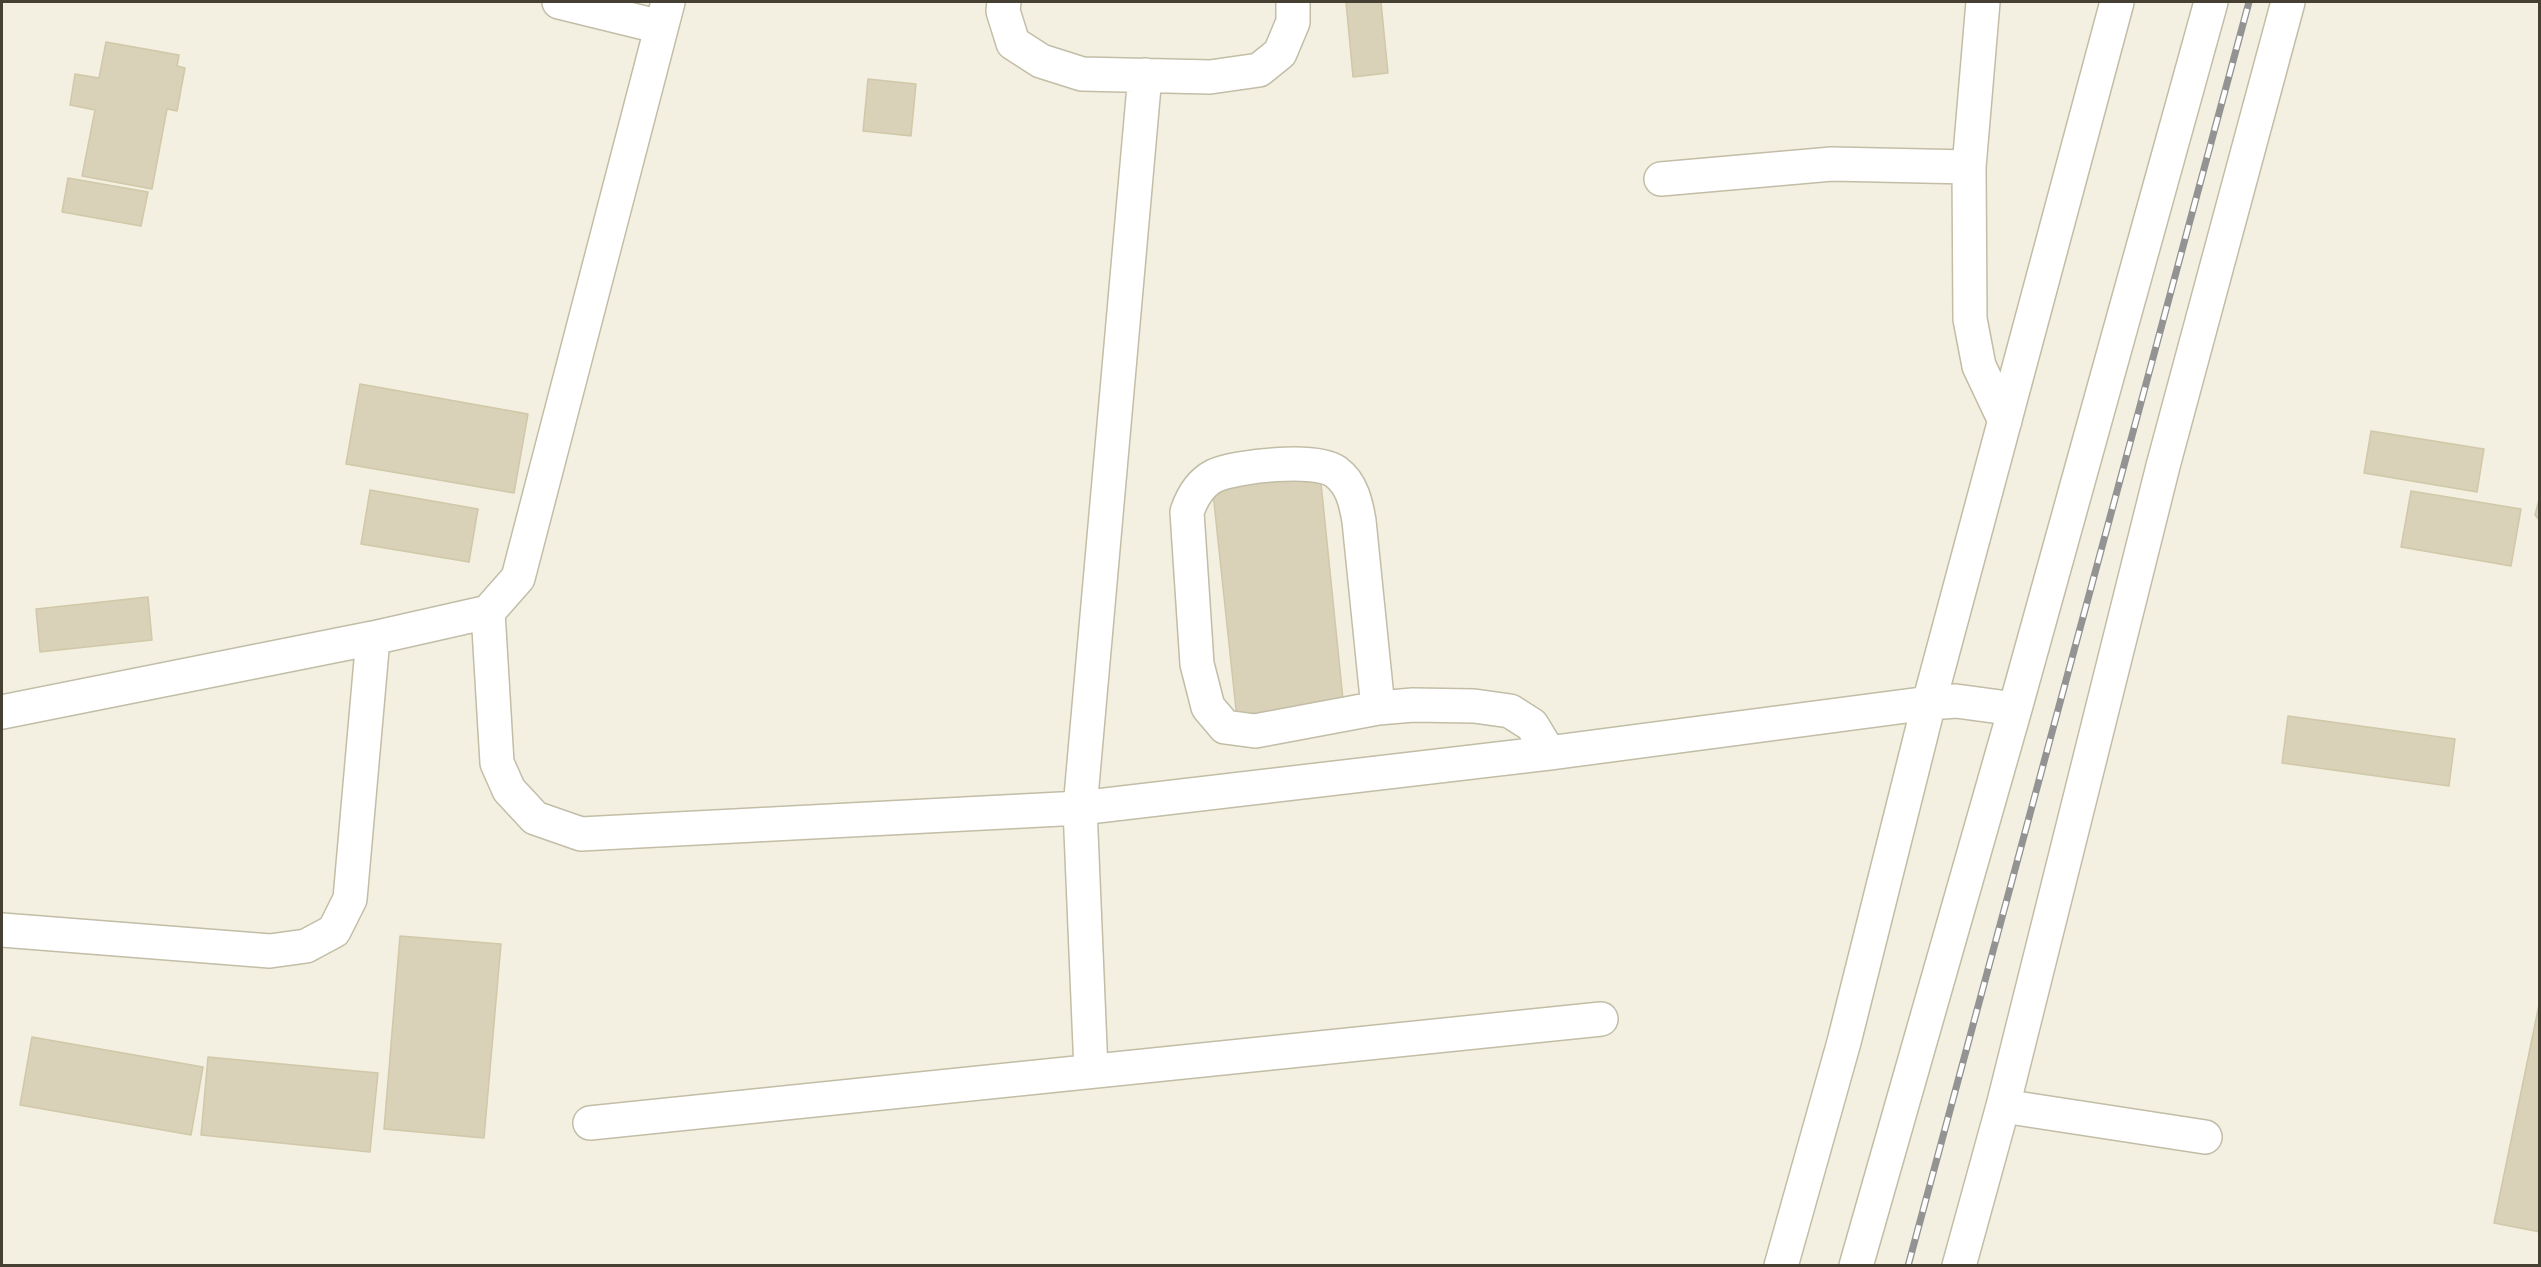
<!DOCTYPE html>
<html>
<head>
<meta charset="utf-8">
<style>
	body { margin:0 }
	#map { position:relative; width:2541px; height:1267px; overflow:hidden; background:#f3f0e1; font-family:Montserrat,sans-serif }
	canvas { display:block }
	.frame { position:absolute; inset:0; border:3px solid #454031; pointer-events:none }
</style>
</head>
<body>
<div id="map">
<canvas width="2541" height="1267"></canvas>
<div class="frame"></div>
</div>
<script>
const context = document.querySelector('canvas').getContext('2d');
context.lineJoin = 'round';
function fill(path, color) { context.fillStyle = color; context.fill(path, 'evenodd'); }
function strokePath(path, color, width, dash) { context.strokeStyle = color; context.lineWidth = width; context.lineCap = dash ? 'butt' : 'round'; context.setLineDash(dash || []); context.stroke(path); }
const building = new Path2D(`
	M 1346,2 L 1381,2 L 1388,73 L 1353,77 Z
	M 106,42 L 179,55 L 177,66 L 185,68 L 177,111 L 167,109 L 152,189 L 82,176 L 95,110 L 70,105 L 75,74 L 99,78 Z
	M 868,79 L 916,84 L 911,136 L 863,131 Z
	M 68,178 L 148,192 L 141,226 L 62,212 Z
	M 360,384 L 528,414 L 514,493 L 346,464 Z
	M 2371,431 L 2484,449 L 2477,492 L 2364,473 Z
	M 1320,473 L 1344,709 L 1237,719 L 1212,484 Z
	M 370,490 L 478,509 L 469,562 L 361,544 Z
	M 2411,491 L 2521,509 L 2511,566 L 2401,547 Z
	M 2540,496 L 2540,521 L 2535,515 Z
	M 148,597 L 152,640 L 40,652 L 36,609 Z
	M 2288,716 L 2455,739 L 2449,786 L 2282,763 Z
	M 400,936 L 501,944 L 484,1138 L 384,1129 Z
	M 2540,1000 L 2540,1232 L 2494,1223 Z
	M 32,1037 L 203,1067 L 191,1135 L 20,1105 Z
	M 208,1057 L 378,1073 L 370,1152 L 201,1135 Z`);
const minor = new Path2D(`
	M 559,2 L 661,27
	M 1004,2 L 1003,11 L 1013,43 L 1041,61 L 1082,74 L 1210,77 L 1259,70 L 1280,53 L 1293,22 L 1293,2
	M 1983,2 L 1969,167 L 1970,319 L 1979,366 L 2005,421
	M 1661,179 L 1832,164 L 1969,167
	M 488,612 L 497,763 L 509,790 L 535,818 L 581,834 L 1080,808 L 1549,753 L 1929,703 L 1956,701 L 2015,709
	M 1378,708 L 1359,521 C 1356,503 1352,484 1336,472 C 1316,457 1236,466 1214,476 C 1199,484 1192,497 1187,512 L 1197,664 L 1208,707 L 1225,727 L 1255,731 L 1378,708 L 1413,705 L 1474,706 L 1510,711 L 1532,725 L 1549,753
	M 2,712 L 373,638 L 488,612 L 518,578 L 668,2
	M 2,930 L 270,951 L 306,946 L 334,931 L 350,899 L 373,638
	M 1091,1071 L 1080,808 L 1145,75
	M 2003,1106 L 2205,1137
	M 590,1123 L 1601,1019
	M 1781,1266 L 1844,1042 L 1929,703 L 2117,2
	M 1856,1266 L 2015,709 L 2211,2
	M 1959,1266 L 2003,1106 L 2163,466 L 2288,2`);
const rail = new Path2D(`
	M 1908,1266 L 2249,2`);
fill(building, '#d9d1b8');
strokePath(building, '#d1c8a8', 1.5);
strokePath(minor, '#c2bda6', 36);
strokePath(minor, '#fff', 33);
strokePath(rail, '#939393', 7);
strokePath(rail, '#fff', 4.5, [14]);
</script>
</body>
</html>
